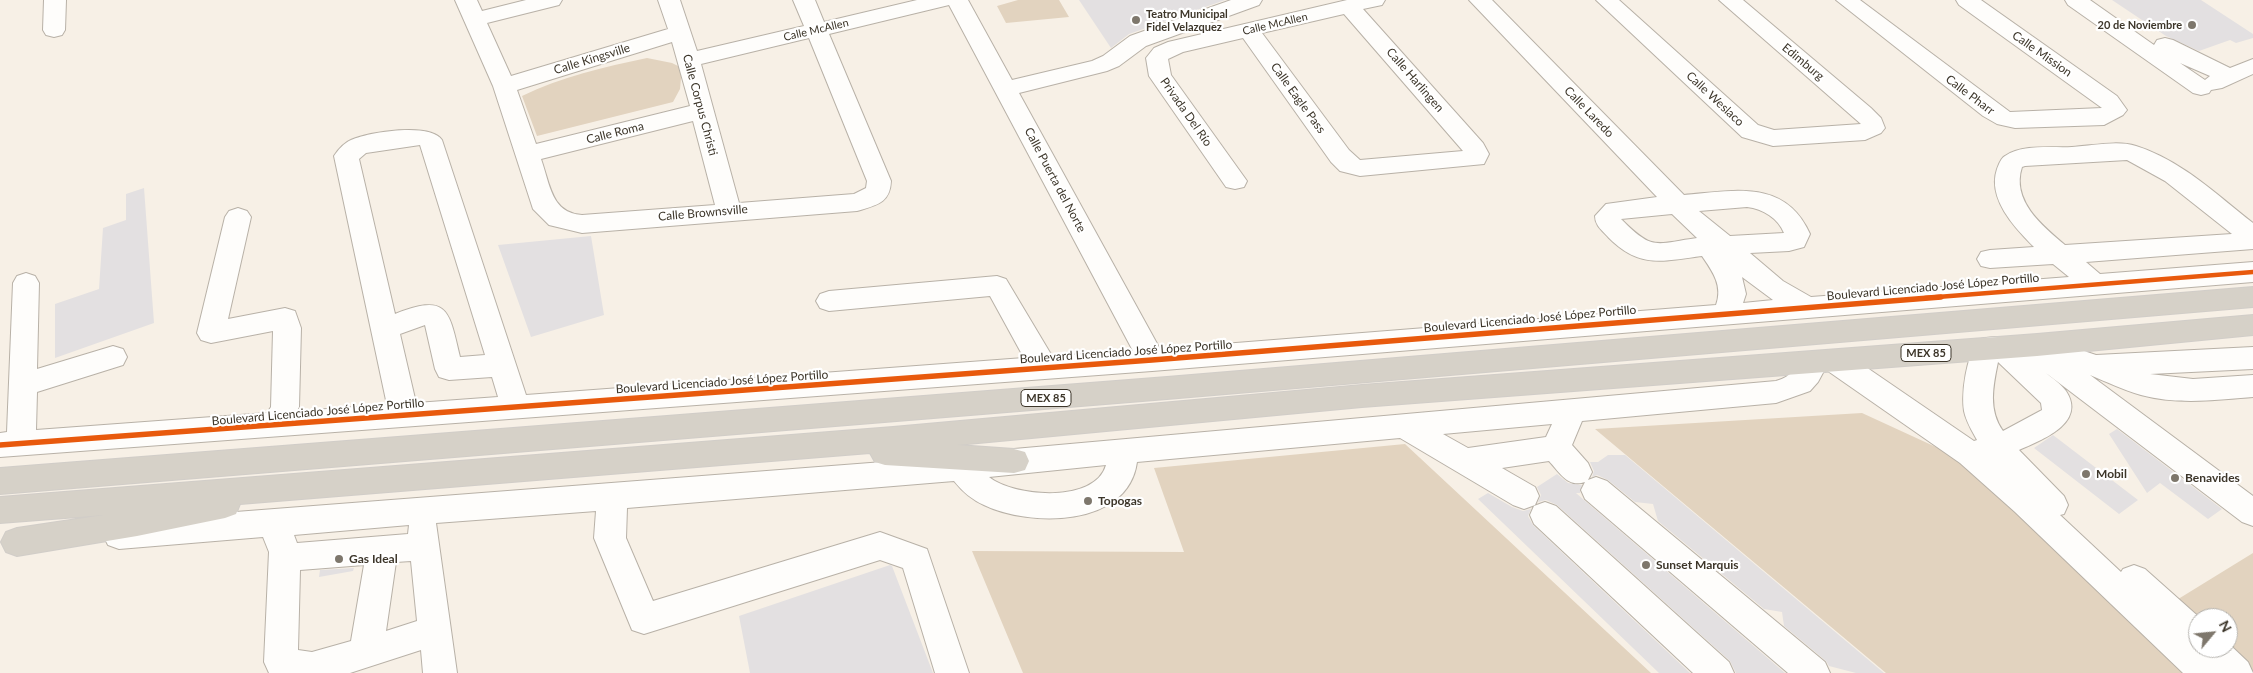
<!DOCTYPE html>
<html>
<head>
<meta charset="utf-8">
<style>
	body { margin:0 }
	#map { position:relative; width:2253px; height:673px; overflow:hidden; background:#f7f0e6; font-family:Lato,sans-serif }
	canvas { display:block }
	.north { position:absolute; left:2188px; top:608px; width:50px; height:50px; box-sizing:border-box; background:#fff; border:1px solid #b1afaa; border-radius:50%; rotate:62deg; font-size:14px; font-weight:700; line-height:20px; text-align:center; color:#3d362a }
	.north::after { content:''; display:block; margin:auto; width:18px; height:22px; background:#7e776c; clip-path:polygon(50% 0,100% 100%,50% 72%,0 100%) }
</style>
</head>
<body>
<div id="map">
<canvas width="2253" height="673"></canvas>
<div class="north">N</div>
</div>
<script>
const context = document.querySelector('canvas').getContext('2d');
context.lineJoin = 'round';
function fill(path, color) { context.fillStyle = color; context.fill(path, 'evenodd'); }
function strokePath(path, color, width, dash) { context.strokeStyle = color; context.lineWidth = width; context.lineCap = dash ? 'butt' : 'round'; context.setLineDash(dash || []); context.stroke(path); }
function label(font, color, halo, rows, align = 'center') {
  context.font = font + ' Lato,sans-serif'; context.lineWidth = 4.5; context.setLineDash([]); context.textBaseline = 'middle'; context.strokeStyle = halo; context.fillStyle = color; for (const [text, x, y, turn = 0] of rows) {
    context.save(); context.translate(x, y); context.rotate((+turn || 0) * Math.PI / 180); context.textAlign = isNaN(turn) ? turn : align; if (halo) context.strokeText(text, 0, 0); context.fillText(text, 0, 0); context.restore();
  }
}
const green = new Path2D(`
	M 1018,0 L 1059,0 L 1069,17 L 1006,23 L 997,6 Z
	M 647,58 L 672,63 L 682,68 L 680,89 L 673,102 L 537,136 L 522,96 C 561,77 604,67 647,58 Z
	M 1862,413 L 1962,459 L 2136,625 L 2253,553 L 2253,673 L 1886,673 L 1595,429 ZM 2198,618 L 2228,618 L 2228,648 L 2198,648 Z
	M 1405,444 L 1651,673 L 1023,673 L 972,551 L 1184,552 L 1154,468 Z`);
const building = new Path2D(`
	M 1079,0 L 1225,0 L 1129,34 L 1111,48 Z
	M 2112,0 L 2201,0 L 2253,34 L 2253,38 L 2236,43 L 2230,40 L 2199,51 L 2166,36 Z
	M 144,188 L 154,323 L 55,358 L 55,304 L 99,289 L 103,228 L 126,220 L 126,194 Z
	M 591,236 L 604,315 L 531,337 L 498,245 Z
	M 2117,429 L 2222,509 L 2208,519 L 2160,483 L 2147,493 L 2109,434 Z
	M 2053,435 L 2138,500 L 2119,514 L 2034,448 Z
	M 1608,455 L 1625,455 L 1884,673 L 1856,673 L 1829,666 L 1826,661 L 1784,626 L 1782,612 L 1764,609 L 1658,521 L 1653,504 L 1635,502 L 1608,480 L 1597,475 L 1592,477 L 1594,471 L 1590,462 L 1598,462 Z
	M 1557,474 L 1568,483 L 1582,485 L 1580,493 L 1576,493 L 1584,500 L 1785,673 L 1736,673 L 1730,661 L 1557,505 L 1546,500 L 1538,502 L 1541,495 L 1537,487 Z
	M 1488,493 L 1512,507 L 1523,511 L 1531,509 L 1528,516 L 1533,525 L 1690,673 L 1659,673 L 1478,499 Z
	M 890,565 L 892,566 L 933,673 L 750,673 L 739,616 Z
	M 354,568 L 353,571 L 319,577 L 320,570 Z`);
const minor = new Path2D(`
	M 44,0 L 66,0 L 65,30 L 62,35 L 54,37 L 46,35 L 43,30 Z
	M 455,0 L 477,0 L 482,11 L 526,0 L 562,0 L 559,5 L 487,23 L 511,76 L 668,29 L 658,0 L 680,0 L 697,51 L 804,26 L 793,0 L 815,0 L 824,22 L 917,0 L 968,0 L 1012,80 L 1092,61 L 1103,56 L 1130,36 L 1231,0 L 1262,0 L 1259,5 L 1146,46 L 1119,66 L 1107,71 L 1019,93 L 1160,349 L 1716,305 C 1723,286 1713,272 1702,256 C 1663,261 1640,269 1609,238 C 1603,231 1595,226 1595,216 L 1606,204 L 1657,197 L 1469,0 L 1492,0 L 1684,195 C 1733,191 1785,178 1810,234 L 1804,247 L 1789,251 L 1750,253 L 1783,281 L 1811,297 L 2069,277 L 2053,264 L 1990,268 L 1981,266 L 1977,259 L 1981,252 L 1990,250 L 2034,247 C 2014,227 1987,198 1997,169 C 1999,164 2001,158 2005,156 C 2022,144 2052,148 2072,147 C 2092,146 2117,140 2136,146 C 2181,160 2217,195 2253,223 L 2253,249 L 2086,262 L 2100,274 L 2253,262 L 2253,282 L 1152,371 L 0,457 L 0,433 L 7,432 L 13,283 L 17,276 L 26,273 L 35,276 L 39,283 L 37,369 L 113,346 L 123,349 L 127,357 L 123,365 L 37,392 L 36,430 L 267,413 L 271,407 L 273,331 L 211,343 L 201,340 L 197,333 L 225,217 L 229,211 L 238,208 L 247,211 L 251,217 L 228,319 L 285,308 L 295,311 L 301,328 L 299,407 L 297,411 L 387,405 L 334,156 C 338,150 344,143 351,140 C 368,132 431,122 442,140 L 526,395 L 1024,358 L 990,296 L 829,311 L 820,308 L 816,301 L 820,294 L 829,291 L 997,276 L 1006,279 L 1052,356 L 1133,351 L 949,5 L 829,34 L 891,181 C 890,203 877,205 857,211 L 582,233 L 549,225 L 533,209 L 493,86 ZM 809,38 L 867,181 L 866,188 L 854,194 L 739,203 L 701,64 ZM 672,42 L 690,106 L 536,144 L 517,90 ZM 693,121 L 715,205 L 582,215 C 551,213 550,184 541,159 ZM 420,145 L 485,355 L 460,357 C 449,310 448,293 395,314 L 359,159 L 366,153 ZM 2127,160 L 2165,181 L 2232,234 L 2065,245 C 2041,225 2011,200 2022,167 L 2025,166 ZM 1747,207 C 1763,209 1778,218 1784,233 L 1730,236 L 1699,211 ZM 1672,214 L 1697,238 C 1654,244 1653,251 1621,219 ZM 1742,277 L 1773,300 L 1743,303 L 1746,294 ZM 425,325 L 435,369 L 439,377 L 449,380 L 492,377 L 498,397 L 416,403 L 400,334 Z
	M 1347,0 L 1385,0 L 1382,5 L 1363,9 L 1483,143 L 1489,154 L 1484,164 L 1360,176 L 1340,171 L 1331,162 L 1243,38 L 1183,52 L 1168,59 L 1171,75 L 1247,181 L 1244,187 L 1235,189 L 1226,187 L 1149,76 L 1146,58 L 1154,48 L 1168,42 ZM 1344,14 L 1463,151 L 1360,160 L 1349,150 L 1262,33 Z
	M 1596,0 L 1619,0 L 1758,125 L 1774,130 L 1861,124 L 1719,0 L 1743,0 L 1871,108 L 1881,118 L 1885,128 L 1881,133 L 1865,140 L 1773,146 L 1742,137 Z
	M 1836,0 L 1860,0 L 2010,112 L 2102,108 L 1959,5 L 1956,0 L 1981,0 L 2117,96 L 2127,110 L 2123,115 L 2104,125 L 2015,128 L 1997,124 L 1983,116 Z
	M 2065,0 L 2090,0 L 2154,45 L 2157,40 L 2165,38 L 2173,40 L 2230,68 L 2253,59 L 2253,74 L 2222,88 L 2211,90 L 2209,93 L 2201,95 L 2193,93 L 2068,5 ZM 2180,63 L 2210,76 L 2205,80 Z
	M 2031,335 L 2046,342 L 2051,340 L 2096,355 L 2253,347 L 2253,369 L 2150,374 L 2193,379 L 2253,375 L 2253,397 C 2216,400 2178,405 2141,395 C 2123,390 2107,382 2090,375 L 2253,496 L 2253,526 L 2242,522 L 2046,373 C 2052,378 2061,384 2066,391 C 2087,423 2042,440 2019,450 L 2064,496 L 2068,505 L 2064,514 L 2060,515 L 2121,572 L 2123,569 L 2134,565 L 2145,569 L 2200,618 L 2198,618 L 2198,648 L 2228,648 L 2228,643 L 2248,662 L 2253,673 L 2183,673 L 2015,512 L 1960,463 L 1825,369 L 1818,382 L 1810,391 L 1776,403 L 1582,421 L 1572,445 L 1588,463 L 1592,472 L 1588,480 L 1596,477 L 1607,481 L 1825,662 L 1830,673 L 1788,673 L 1585,499 L 1581,490 L 1585,482 C 1568,488 1560,473 1549,461 L 1502,468 L 1535,487 L 1539,496 L 1535,505 L 1524,509 L 1513,505 L 1400,438 L 1137,462 C 1128,528 1029,527 984,505 C 972,500 962,491 954,481 L 627,508 L 626,538 L 653,601 L 880,532 L 927,549 L 969,673 L 935,673 L 903,568 L 880,560 L 644,634 L 632,630 L 594,538 L 596,511 L 436,523 L 457,673 L 423,673 L 421,650 L 350,673 L 269,673 L 264,662 L 269,552 L 263,537 L 119,549 L 108,545 L 103,535 L 108,525 L 119,521 L 935,458 L 1014,449 L 1776,381 C 1793,376 1797,367 1804,353 C 1812,351 1817,354 1824,353 C 1832,352 1835,349 1844,352 L 1974,441 L 1977,440 C 1972,431 1966,421 1964,411 C 1961,390 1967,359 1977,340 C 1992,336 2005,335 2017,346 L 2021,338 ZM 1998,362 L 2041,403 L 2042,410 L 2003,431 C 1988,410 1993,386 1998,362 ZM 1552,424 L 1546,437 L 1468,448 L 1443,434 ZM 1106,465 C 1095,504 1014,497 989,477 ZM 409,525 L 408,534 L 297,543 L 294,535 ZM 411,561 L 417,621 L 386,631 L 396,562 ZM 364,565 L 351,641 L 312,652 L 298,650 L 300,570 Z
	M 1545,502 L 1556,506 L 1729,662 L 1734,673 L 1693,673 L 1534,524 L 1530,515 L 1534,506 Z`);
const highway = new Path2D(`
	M 2253,287 L 2253,307 L 1167,399 L 0,494 L 0,468 L 1167,377 Z
	M 2253,315 L 2253,335 L 2037,356 L 1362,407 L 957,445 L 1014,449 L 1025,452 L 1029,461 L 1025,470 L 1014,473 L 885,465 L 875,462 L 870,453 L 240,504 L 236,514 L 225,518 L 137,536 L 17,556 L 6,552 L 1,542 L 6,532 L 17,528 L 104,515 L 0,523 L 0,497 L 893,427 L 1362,385 L 2037,334 Z`);
const cyclewayFar1 = new Path2D(`
	M 1925,298 L 2253,272`);
const cycleway = new Path2D(`
	M 0,445 L 1152,360 L 1941,297`);
const markers = [
	[1136,20,5,"#7e776c"],
	[2192,25,5,"#7e776c"],
	[2086,474,5,"#7e776c"],
	[2175,478,5,"#7e776c"],
	[1088,501,5,"#7e776c"],
	[339,559,5,"#7e776c"],
	[1646,565,5,"#7e776c"]
];
const farPoinames = [
	["Teatro Municipal",1146,14],
	["Fidel Velazquez",1146,27],
	["20 de Noviembre",2182,25,"right"]
];
const farStreetnames = [
	["Calle McAllen",1275,24,-13],
	["Calle McAllen",816,30,-13]
];
const shields = [
	[1926,353,50],
	[1046,398,50]
];
const shieldNames = [
	["MEX 85",1926,353],
	["MEX 85",1046,398]
];
const streetNames = [
	["Calle Mission",2042,54,35],
	["Calle Kingsville",592,59,-17],
	["Edimburg",1803,62,40],
	["Calle Harlingen",1415,80,49],
	["Calle Pharr",1970,95,37],
	["Calle Eagle Pass",1298,98,54],
	["Calle Weslaco",1715,99,43],
	["Calle Corpus Christi",700,105,75],
	["Privada Del Río",1186,112,55],
	["Calle Laredo",1589,112,46],
	["Calle Roma",615,133,-14],
	["Calle Puerta del Norte",1055,180,62],
	["Calle Brownsville",703,213,-5],
	["Boulevard Licenciado José López Portillo",1933,287,-5],
	["Boulevard Licenciado José López Portillo",1530,319,-5],
	["Boulevard Licenciado José López Portillo",1126,352,-4],
	["Boulevard Licenciado José López Portillo",722,382,-4],
	["Boulevard Licenciado José López Portillo",318,412,-5]
];
const poiNames = [
	["Mobil",2096,474],
	["Benavides",2185,478],
	["Topogas",1098,501],
	["Gas Ideal",349,559],
	["Sunset Marquis",1656,565]
];
fill(green, '#e2d3bf');
fill(building, '#e3e0e1');
strokePath(minor, '#b8b1a7', 2);
strokePath(highway, '#d1cdc8', 2);
fill(minor, '#fefdfb');
fill(highway, '#d6d1c8');
strokePath(cyclewayFar1, '#e8590c', 4.5);
strokePath(cycleway, '#e8590c', 5.5);
for (const [x, y, r, color] of markers) { const dot = new Path2D(); dot.arc(x, y, r, 0, 2 * Math.PI); context.fillStyle = color; context.fill(dot); strokePath(dot, '#fff', 2); }
label('bold 11px', '#3d362a', '#fff', farPoinames, 'left');
label('11px', '#3d362a', '#fff', farStreetnames);
for (const [x, y, w] of shields) { const box = new Path2D(); box.roundRect(x - w / 2, y - 8.5, w, 17, 4); context.fillStyle = '#fff'; context.fill(box); strokePath(box, '#3d362a', 1); }
label('bold 11px', '#3d362a', null, shieldNames);
label('12px', '#3d362a', '#fff', streetNames);
label('bold 12px', '#3d362a', '#fff', poiNames, 'left');
</script>
</body>
</html>
